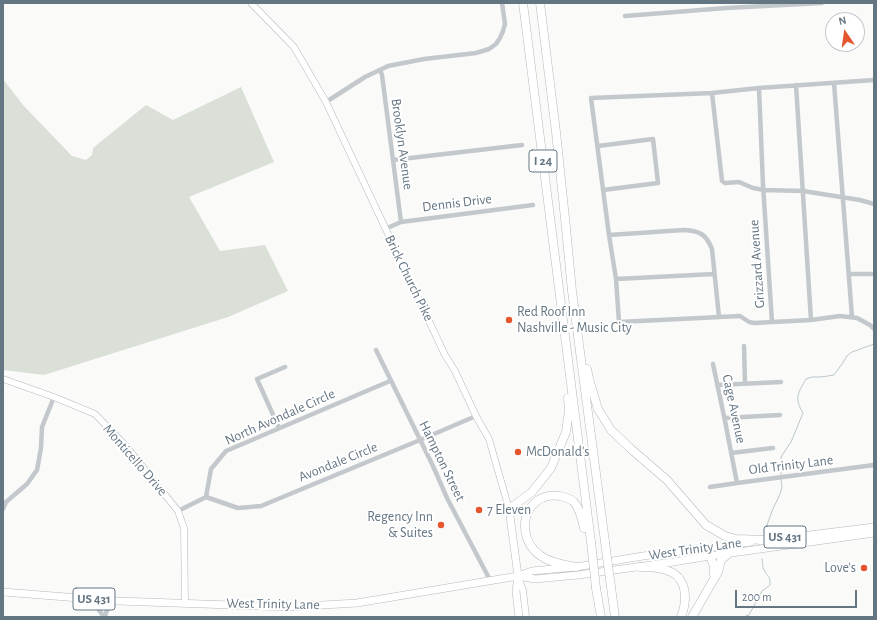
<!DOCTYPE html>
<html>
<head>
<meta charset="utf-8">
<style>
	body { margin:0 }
	#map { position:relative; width:877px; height:620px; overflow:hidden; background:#fafaf8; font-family:"Alegreya Sans",sans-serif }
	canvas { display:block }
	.frame { position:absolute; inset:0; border:4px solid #657683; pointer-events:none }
	.north { position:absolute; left:825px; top:12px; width:40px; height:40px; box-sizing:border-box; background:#fff; border:1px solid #c1c8cd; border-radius:50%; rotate:347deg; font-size:11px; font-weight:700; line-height:16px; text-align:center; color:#657683 }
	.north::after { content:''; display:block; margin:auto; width:14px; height:18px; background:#e4572e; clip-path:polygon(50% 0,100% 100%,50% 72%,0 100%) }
	.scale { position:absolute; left:735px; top:590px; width:122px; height:18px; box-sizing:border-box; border:2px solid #657683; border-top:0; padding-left:5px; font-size:12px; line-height:14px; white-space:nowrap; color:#657683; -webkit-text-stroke:3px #fff; paint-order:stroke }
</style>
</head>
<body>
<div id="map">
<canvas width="877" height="620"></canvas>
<div class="frame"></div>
<div class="north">N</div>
<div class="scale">200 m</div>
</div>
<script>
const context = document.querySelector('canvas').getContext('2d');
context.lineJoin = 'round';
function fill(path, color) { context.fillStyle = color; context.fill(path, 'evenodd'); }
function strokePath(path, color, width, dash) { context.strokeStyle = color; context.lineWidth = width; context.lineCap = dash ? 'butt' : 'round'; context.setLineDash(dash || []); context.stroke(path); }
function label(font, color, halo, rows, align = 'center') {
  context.font = font + ' "Alegreya Sans",sans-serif'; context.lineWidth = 4; context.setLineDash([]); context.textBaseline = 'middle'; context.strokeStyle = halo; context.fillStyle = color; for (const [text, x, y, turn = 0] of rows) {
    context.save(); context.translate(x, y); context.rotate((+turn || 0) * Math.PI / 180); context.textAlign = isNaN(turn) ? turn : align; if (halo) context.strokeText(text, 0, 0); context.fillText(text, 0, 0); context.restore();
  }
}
const green = new Path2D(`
	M 3,79 L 23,105 L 72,156 L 86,160 L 92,155 L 93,148 L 146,105 L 173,120 L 241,87 L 274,162 L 189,197 L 220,251 L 265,245 L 288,291 L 228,317 L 44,375 L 3,370 Z`);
const stream = new Path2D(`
	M 781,476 L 781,457 L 791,442 L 803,413 C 794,398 798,393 806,379 L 812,377 L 821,377 L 834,375 L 842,364 L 847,356 L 852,352 L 874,344
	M 764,531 L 767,525 L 772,511 L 780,494 L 782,487 L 781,479
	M 743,617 L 749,615 L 762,591 L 770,585 C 770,574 768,578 764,570 C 762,567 763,562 762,559`);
const street = new Path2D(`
	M 625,16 L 726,8 L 822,3
	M 380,70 L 382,75 L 401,222
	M 834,83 L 852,317
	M 796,85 L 811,320
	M 759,88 L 763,185 L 772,322
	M 712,93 L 722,181 L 725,183 L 739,182 L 753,188 L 764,190 L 803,191 L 860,200 L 874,204
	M 326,102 L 365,77 L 388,66 L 424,59 L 476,53 L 489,49 L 496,44 L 500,38 L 503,31 L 505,24 L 502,3
	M 598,146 L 653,139 L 658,183 L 603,190
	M 393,160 L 522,145
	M 385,229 L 401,222 L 533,205
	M 609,235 L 591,98 L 712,93 L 759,88 L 874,80
	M 849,274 L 874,274
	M 616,279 L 714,274
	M 719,317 L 712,249 C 706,234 700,231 684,230 L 609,235 L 616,279 L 619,322 L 740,316 L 749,322 L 754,323 L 811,320 L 840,316 L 857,318 L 870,325 L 874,329
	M 744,346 L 745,383
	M 376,350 L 433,466 L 447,498 L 490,580
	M 713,364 L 725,421 L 737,483
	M 717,385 L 781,382
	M 725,418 L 780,415
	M 279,428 L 257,379 L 285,367
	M 731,453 L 773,448
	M 710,487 L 737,483 L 874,465
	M 206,497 L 238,508 L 261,506 L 420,440 L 476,416
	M 206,497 L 211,469 L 226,451 L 390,381
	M 3,509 L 6,502 L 27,484 L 37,470 L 41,448 L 42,427 L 54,397
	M 178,511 L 206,497
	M 91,599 L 104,617
	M 105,617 C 106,609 110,606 116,601`);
const secondary = new Path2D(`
	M 251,3 L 294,47 L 326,102 L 445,355 L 455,371 L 476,416 L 489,439 L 509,509
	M 3,379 L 54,397 L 95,414 L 126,446 L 178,511 L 184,528 L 185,603
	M 518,577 L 523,590 L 526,617`);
const primary = new Path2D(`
	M 509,509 L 518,576 L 516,591 L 519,617
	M 761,541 L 874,527
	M 518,576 L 535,579 L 578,575 L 673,562 L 710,556 L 874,533
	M 3,592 L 117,601 L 289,607 L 357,603 L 518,576 L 532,571 L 576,567 L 643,556 L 751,542`);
const highway = new Path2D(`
	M 523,3 L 591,542
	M 540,3 L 556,132 L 566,228 L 572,291 L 605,542
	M 587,369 L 589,379 L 598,409 L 611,430 L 631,449 L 667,480 L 706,525 L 725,536 L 736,539 L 767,540
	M 509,509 L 532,492 L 551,468 L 566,432 L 569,410 L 568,398
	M 697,549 L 710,556 L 714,566 L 714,574
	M 576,567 C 565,565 551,563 541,556 C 513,537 523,491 560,496 C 564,497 571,499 574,502 C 580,509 582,519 584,528
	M 640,567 C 650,567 662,567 671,572 C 688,580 687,602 681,617
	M 611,587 L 615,617
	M 596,588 L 601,617
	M 692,617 L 718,572 L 721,560 L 729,553`);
const highwayBridge = new Path2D(`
	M 591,542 L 596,588
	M 605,542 L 611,587`);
const markers = [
	[509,320,4,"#e4572e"],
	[518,452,4,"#e4572e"],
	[479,510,4,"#e4572e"],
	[441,525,4,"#e4572e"],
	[864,568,4,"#e4572e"]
];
const shields = [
	[543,161,28],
	[785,537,42],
	[94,599,42]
];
const shieldNames = [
	["I 24",543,161],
	["US 431",785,537],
	["US 431",94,599]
];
const streetNames = [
	["Brooklyn Avenue",402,144,82],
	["Dennis Drive",457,203,-7],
	["Grizzard Avenue",757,264,-94],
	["Brick Church Pike",409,278,64],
	["Cage Avenue",734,409,78],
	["North Avondale Circle",280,417,-24],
	["Monticello Drive",135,460,49],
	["Hampton Street",442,461,64],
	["Avondale Circle",338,462,-22],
	["Old Trinity Lane",791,465,-7],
	["West Trinity Lane",695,549,-8],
	["West Trinity Lane",273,604,1]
];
const poiNames = [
	["Red Roof Inn",517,312],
	["Nashville - Music City",517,328],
	["McDonald's",526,452],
	["7 Eleven",487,510],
	["Regency Inn",433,517,"right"],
	["& Suites",433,533,"right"],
	["Love's",856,568,"right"]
];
fill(green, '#dadfd7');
strokePath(stream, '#bbc7cb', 1);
strokePath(secondary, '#b3babf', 7);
strokePath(primary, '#b5babe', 8);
strokePath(highway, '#b4b9bd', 9);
strokePath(street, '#c3c8cc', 4.5);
strokePath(secondary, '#fff', 6);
strokePath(primary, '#fff', 7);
strokePath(highway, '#fff', 8);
strokePath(highwayBridge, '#b4b9bd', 9, []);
strokePath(highwayBridge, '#fff', 8);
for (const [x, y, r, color] of markers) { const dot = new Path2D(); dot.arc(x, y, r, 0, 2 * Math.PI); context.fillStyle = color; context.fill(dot); strokePath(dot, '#fff', 1.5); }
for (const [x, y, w] of shields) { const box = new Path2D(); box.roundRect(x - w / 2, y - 11, w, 22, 3); context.fillStyle = '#fff'; context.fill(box); strokePath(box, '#657683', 1); }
label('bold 13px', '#657683', null, shieldNames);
label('14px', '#657683', '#fff', streetNames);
label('14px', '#657683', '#fff', poiNames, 'left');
</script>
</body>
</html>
